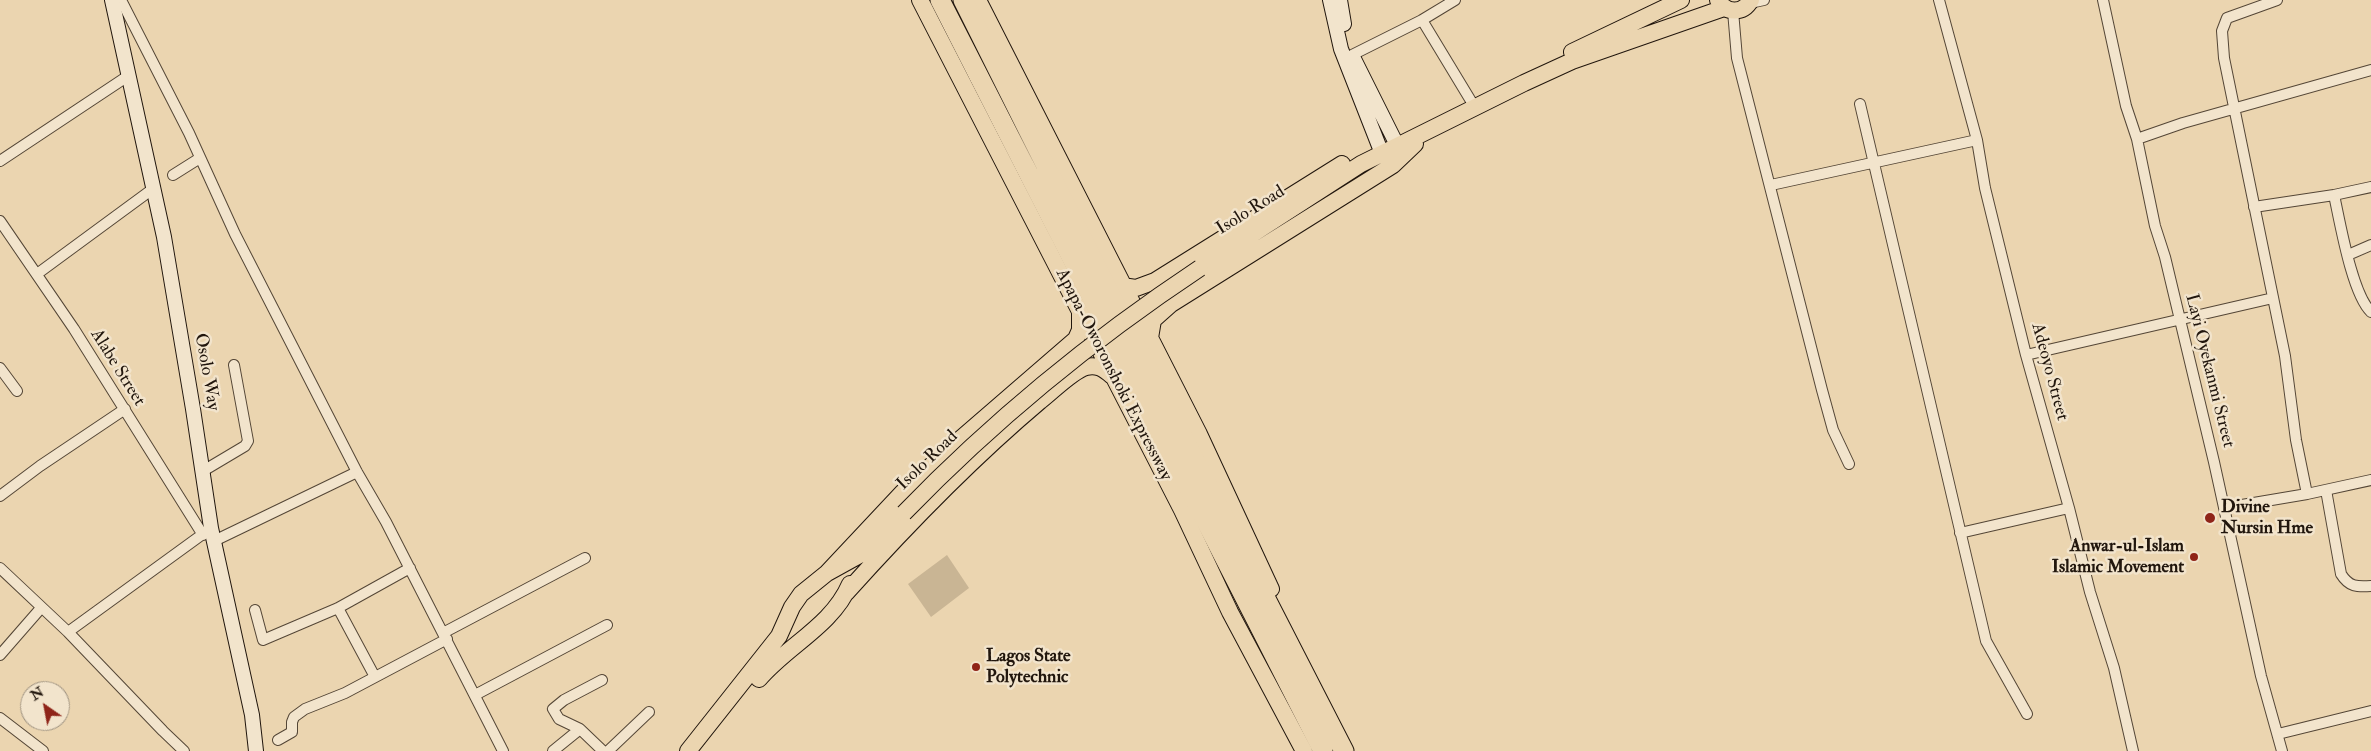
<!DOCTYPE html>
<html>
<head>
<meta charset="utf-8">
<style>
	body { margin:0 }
	#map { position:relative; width:2371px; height:751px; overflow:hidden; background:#ebd5b0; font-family:"IM FELL Double Pica",serif }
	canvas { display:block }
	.north { position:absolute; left:20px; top:681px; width:50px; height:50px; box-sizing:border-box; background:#f2e4cc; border:1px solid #9e9280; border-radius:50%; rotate:327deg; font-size:14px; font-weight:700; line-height:20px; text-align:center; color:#21160d }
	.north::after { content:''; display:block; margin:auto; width:18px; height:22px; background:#8f2418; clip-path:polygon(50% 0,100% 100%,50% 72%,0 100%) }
</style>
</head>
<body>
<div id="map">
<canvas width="2371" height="751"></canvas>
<div class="north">N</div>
</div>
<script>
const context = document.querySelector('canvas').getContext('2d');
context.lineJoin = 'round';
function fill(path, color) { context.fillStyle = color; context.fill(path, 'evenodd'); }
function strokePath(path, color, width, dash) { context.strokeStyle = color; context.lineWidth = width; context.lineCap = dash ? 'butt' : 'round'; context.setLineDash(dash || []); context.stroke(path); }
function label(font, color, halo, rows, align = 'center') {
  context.font = font + ' "IM FELL Double Pica",serif'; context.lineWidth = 5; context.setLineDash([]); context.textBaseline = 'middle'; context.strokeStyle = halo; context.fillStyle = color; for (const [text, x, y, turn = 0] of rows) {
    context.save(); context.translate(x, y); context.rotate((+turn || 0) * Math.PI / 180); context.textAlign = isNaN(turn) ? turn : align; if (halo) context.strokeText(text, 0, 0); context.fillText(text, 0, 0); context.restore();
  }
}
const green = new Path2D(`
	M 947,555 L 969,588 L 931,617 L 908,584 Z`);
const street = new Path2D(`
	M 121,0 L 189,133 L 235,234 L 357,472 L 386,522 L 503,751
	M 1939,0 L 1977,140 L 1985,188 L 2026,355 L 2069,508 L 2090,592 L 2114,668 L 2133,751
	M 2103,0 L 2126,106 L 2137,139 L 2155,226 L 2165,257 L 2214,462 L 2261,676 L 2282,751
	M 2277,0 L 2227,18 L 2222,31 L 2224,58 L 2285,356 L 2296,440 L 2307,494
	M 1750,3 L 1764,0
	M 1733,11 L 1737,58 L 1822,390 L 1833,430 L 1849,464
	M 1422,20 L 1455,0
	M 1352,55 L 1422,20 L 1471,101
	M 1860,104 L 1986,641 L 2027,714
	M 2137,139 L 2183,123 L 2371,70
	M 0,161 L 128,76
	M 173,175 L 200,158
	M 1771,185 L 1977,140
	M 2334,195 C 2340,222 2352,294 2371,312
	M 2254,207 L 2334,195 L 2371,187
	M 0,221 L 74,329 L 203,535
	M 2348,255 L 2371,245
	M 37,274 L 154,188
	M 2026,355 L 2273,298
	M 0,368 L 17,391
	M 203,471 L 245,446 L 248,441 L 234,365
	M 2326,490 L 2341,574 C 2349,587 2357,587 2371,586
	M 0,496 L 40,466 L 125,409
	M 2224,508 L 2307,494 L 2371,480
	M 1960,533 L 2069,508
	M 214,541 L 357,472
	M 0,568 L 68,632 L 163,731 L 184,751
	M 338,608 L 375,677
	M 255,610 L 263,640 L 338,608 L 410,568
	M 68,632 L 207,531
	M 443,633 L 585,558
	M 0,655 L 41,608
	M 475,695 L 607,625
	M 0,718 L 43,751
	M 580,729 L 559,719 L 553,709 L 564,700 L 602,680
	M 2278,734 L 2371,711
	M 278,740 L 292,732 L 292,722 L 294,717 L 305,709 L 345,693 L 447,639
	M 553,751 L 580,729 L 603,751
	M 608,751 L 649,712`);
const secondary = new Path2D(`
	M 112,0 L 164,237 L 193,409 L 211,528 L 252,715 L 256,751
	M 1330,0 L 1341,49 L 1379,146
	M 1340,0 L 1344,24
	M 1354,59 L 1394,139`);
const primary = new Path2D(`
	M 920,0 L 1182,510 L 1230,612 L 1304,751
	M 978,0 L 1199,434 L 1271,589
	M 1718,0 C 1726,14 1743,14 1751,0
	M 1572,52 L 1681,0
	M 1200,268 L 1361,164 L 1524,83 L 1572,61 L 1724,8
	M 1122,286 L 1136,288 L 1155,281 L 1342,164
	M 1150,338 L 1153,320 L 1171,304 L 1393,165 L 1415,144
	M 827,573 L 903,492 L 950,448 L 1076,339 L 1080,330 L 1080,313
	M 846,593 C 907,525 970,460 1040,401 C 1052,392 1072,371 1086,367 C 1097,364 1104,369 1112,376
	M 759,679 C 788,645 832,626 850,584
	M 688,751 L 779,636 L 792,607 L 801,594 L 827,573 L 865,552 L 904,513`);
const highway = new Path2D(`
	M 940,0 L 1323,751
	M 963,0 L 1123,320 L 1344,751`);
const primaryBridge = new Path2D(`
	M 904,513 C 993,421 1093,339 1200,268`);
const markers = [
	[2210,518,6,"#8f2418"],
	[2194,557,5,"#8f2418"],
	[976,667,5,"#8f2418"]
];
const streetNames = [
	["Isolo Road",1251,211,-32],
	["Alabe Street",117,368,58],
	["Layi Oyekanmi Street",2209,371,76],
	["Osolo Way",206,372,80],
	["Adeoyo Street",2049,372,75],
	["Apapa-Oworonshoki Expressway",1113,375,63],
	["Isolo Road",928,461,-44]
];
const poiNames = [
	["Divine",2221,508],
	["Nursin Hme",2221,529],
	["Anwar-ul-Islam",2184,547,"right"],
	["Islamic Movement",2184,568,"right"],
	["Lagos State",986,657],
	["Polytechnic",986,678]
];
fill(green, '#c9b594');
strokePath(street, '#544636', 12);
strokePath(secondary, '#21160d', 16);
strokePath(primary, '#21160d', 18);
strokePath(highway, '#21160d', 21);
strokePath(street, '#f2e4cc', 10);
strokePath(secondary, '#f2e4cc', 14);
strokePath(primary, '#ebd5b0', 16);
strokePath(highway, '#ebd5b0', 19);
strokePath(primaryBridge, '#21160d', 18, []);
strokePath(primaryBridge, '#ebd5b0', 16);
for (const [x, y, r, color] of markers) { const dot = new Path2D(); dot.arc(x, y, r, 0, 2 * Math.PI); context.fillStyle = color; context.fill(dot); strokePath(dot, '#f2e4cc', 2); }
label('18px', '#21160d', '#f2e4cc', streetNames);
label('bold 18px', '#21160d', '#f2e4cc', poiNames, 'left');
</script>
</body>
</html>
